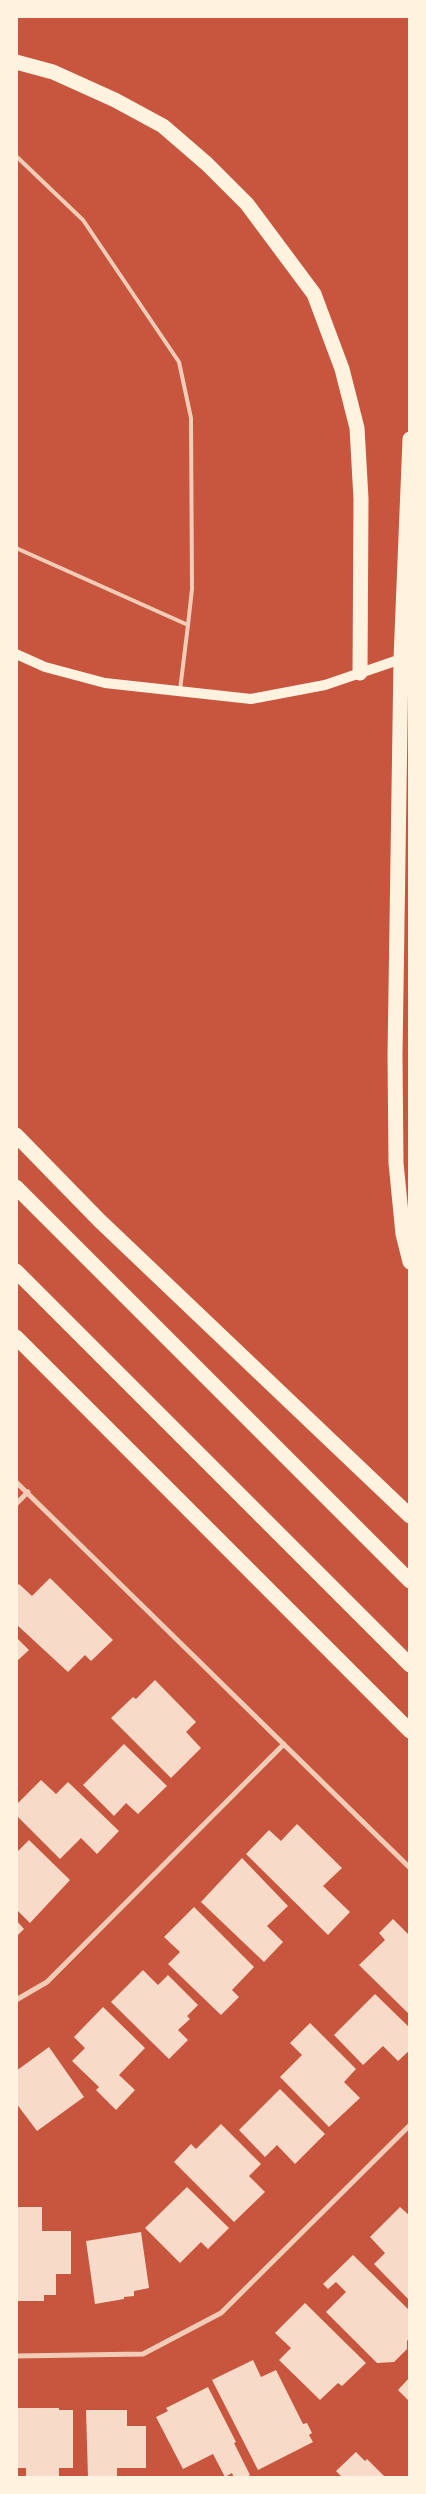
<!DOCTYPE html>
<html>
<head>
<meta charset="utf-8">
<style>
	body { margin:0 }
	#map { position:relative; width:426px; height:2494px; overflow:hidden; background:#c8553d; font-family:Georgia,serif }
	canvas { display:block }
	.frame { position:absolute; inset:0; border:18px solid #fff3e0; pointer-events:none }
</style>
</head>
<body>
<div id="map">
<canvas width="426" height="2494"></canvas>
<div class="frame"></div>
</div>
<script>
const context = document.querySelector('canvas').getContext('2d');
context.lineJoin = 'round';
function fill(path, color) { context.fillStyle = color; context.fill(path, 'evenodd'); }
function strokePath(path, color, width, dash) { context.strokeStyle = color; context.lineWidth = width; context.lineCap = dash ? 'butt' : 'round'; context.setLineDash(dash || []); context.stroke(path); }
const building = new Path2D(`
	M 50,1578 L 113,1640 L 91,1661 L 85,1655 L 68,1672 L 16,1624 L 16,1587 L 19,1584 L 32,1596 Z
	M 16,1637 L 29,1650 L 16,1662 Z
	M 155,1680 L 196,1722 L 186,1732 L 201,1748 L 171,1778 L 111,1718 L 133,1697 L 136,1699 Z
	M 124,1744 L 167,1786 L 138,1814 L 126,1803 L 114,1816 L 83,1785 Z
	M 41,1780 L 56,1794 L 68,1782 L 119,1831 L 97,1854 L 81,1838 L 60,1859 L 16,1815 L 16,1805 Z
	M 297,1824 L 342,1868 L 323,1886 L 350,1912 L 328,1935 L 246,1854 L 269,1830 L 281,1841 Z
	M 29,1840 L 70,1880 L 30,1923 L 16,1909 L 16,1853 Z
	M 242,1858 L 288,1906 L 267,1926 L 283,1942 L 264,1962 L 201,1902 Z
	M 194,1907 L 254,1967 L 232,1990 L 239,1997 L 221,2015 L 168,1964 L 180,1952 L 164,1937 Z
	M 393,1919 L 410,1936 L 410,2015 L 359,1965 L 385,1940 L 379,1933 Z
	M 16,1920 L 24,1929 L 16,1937 Z
	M 143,1970 L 158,1985 L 168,1975 L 198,2005 L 187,2016 L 190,2019 L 178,2030 L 188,2040 L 169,2059 L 111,2002 Z
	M 375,1994 L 410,2028 L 410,2050 L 398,2061 L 383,2046 L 363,2065 L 334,2035 Z
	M 103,2007 L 145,2048 L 119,2075 L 135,2090 L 116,2110 L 96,2090 L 99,2087 L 72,2061 L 85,2048 L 74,2037 Z
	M 310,2023 L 356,2069 L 344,2082 L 360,2098 L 329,2127 L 280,2077 L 302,2055 L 290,2043 Z
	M 49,2047 L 84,2097 L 37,2131 L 16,2103 L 16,2071 Z
	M 280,2089 L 325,2134 L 295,2164 L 277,2145 L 265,2157 L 239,2130 Z
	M 221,2124 L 261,2164 L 249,2176 L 265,2192 L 234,2222 L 174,2162 L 191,2144 L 196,2149 Z
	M 187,2187 L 229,2228 L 208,2249 L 201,2242 L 180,2263 L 145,2228 Z
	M 16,2207 L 42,2207 L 42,2231 L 71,2231 L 71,2274 L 56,2274 L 56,2295 L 44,2295 L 44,2301 L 16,2301 Z
	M 400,2207 L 410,2216 L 410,2301 L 374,2264 L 385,2253 L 370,2237 Z
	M 141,2232 L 149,2288 L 134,2291 L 134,2296 L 124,2297 L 124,2299 L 95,2304 L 86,2241 Z
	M 353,2255 L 410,2311 L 410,2342 L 407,2340 L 407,2349 L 394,2362 L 377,2363 L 326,2312 L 346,2292 L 336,2282 L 328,2289 L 323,2284 Z
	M 305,2303 L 366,2363 L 342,2386 L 338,2383 L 320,2400 L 279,2360 L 291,2348 L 275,2333 Z
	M 253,2360 L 261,2377 L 276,2370 L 303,2424 L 307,2423 L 312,2433 L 309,2435 L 313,2442 L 258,2470 L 212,2380 Z
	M 410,2377 L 410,2402 L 398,2390 Z
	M 208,2387 L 236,2442 L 234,2443 L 250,2475 L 245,2478 L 234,2478 L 232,2473 L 225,2477 L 213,2454 L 183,2469 L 156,2417 L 168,2411 L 166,2408 Z
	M 16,2408 L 59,2408 L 59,2410 L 73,2410 L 73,2468 L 59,2468 L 59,2478 L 26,2478 L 26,2468 L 16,2468 Z
	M 86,2410 L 127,2410 L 127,2426 L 146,2426 L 146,2468 L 117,2468 L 117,2478 L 88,2478 Z
	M 356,2452 L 365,2461 L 367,2459 L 386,2478 L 343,2478 L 336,2471 Z`);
const service = new Path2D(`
	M 16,156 L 83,220 L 179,362 L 191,418 L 192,589 L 188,625
	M 16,548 L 188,625 L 180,690`);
const minor = new Path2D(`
	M 16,1482 L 410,1868
	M 16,1504 L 28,1492
	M 16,2000 L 47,1982 L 284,1744
	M 16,2356 L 143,2354 L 221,2313 L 410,2125`);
const secondary = new Path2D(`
	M 16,654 L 45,667 L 105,683 L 251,699 L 325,685 L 410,656`);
const motorway = new Path2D(`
	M 16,62 L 53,72 L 115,100 L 163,126 L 207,164 L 247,204 L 314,294 L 342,369 L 357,428 L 361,499 L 360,673
	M 410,439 L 401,659 L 395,1055 L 396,1163 L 403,1234 L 410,1262
	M 16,1135 L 100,1221 L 410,1516
	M 16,1187 L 410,1581
	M 16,1271 L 410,1665
	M 16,1337 L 410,1731`);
fill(building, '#f7dbc8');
strokePath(service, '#f1ccb7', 4);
strokePath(minor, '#f1ccb7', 5);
strokePath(secondary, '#fff3e0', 10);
strokePath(motorway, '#fff3e0', 15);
</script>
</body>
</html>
